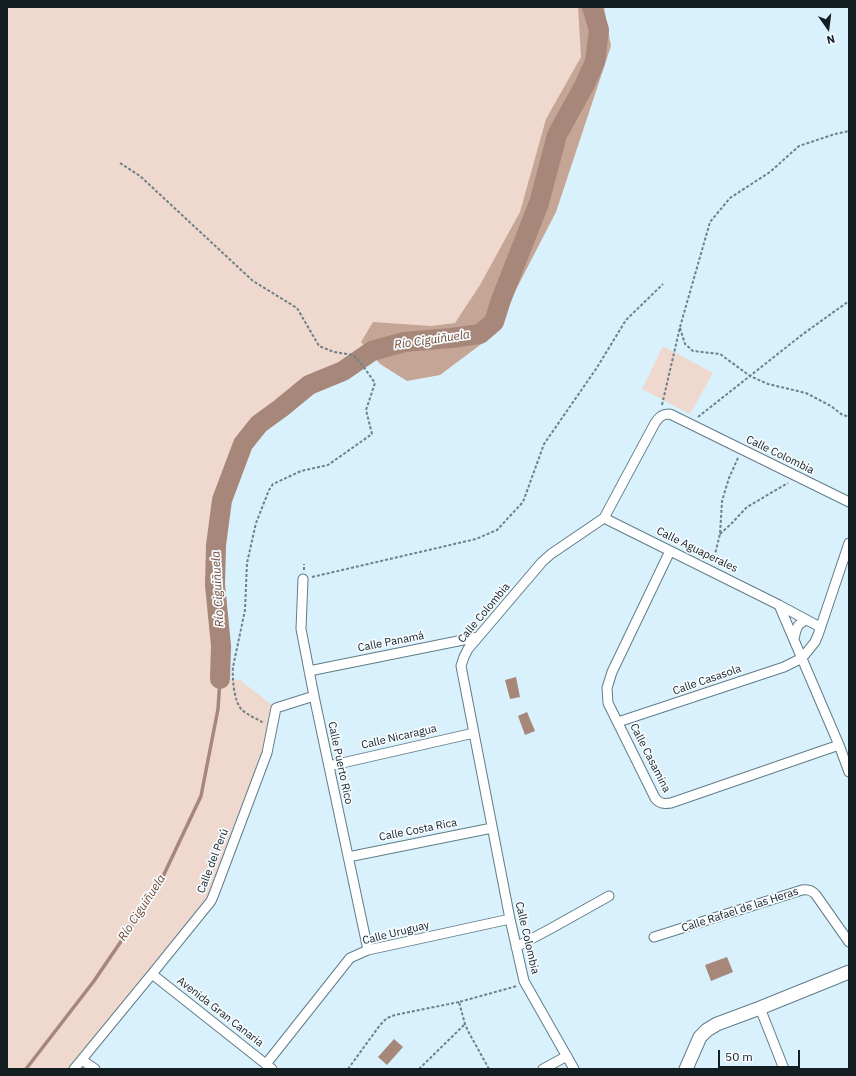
<!DOCTYPE html>
<html>
<head>
<meta charset="utf-8">
<style>
	body { margin:0 }
	#map { position:relative; width:856px; height:1076px; overflow:hidden; background:#d9f1fc; font-family:"IBM Plex Sans",sans-serif }
	canvas { display:block }
	.frame { position:absolute; inset:0; border:8px solid #131e23; pointer-events:none }
	.north { position:absolute; left:808px; top:8px; width:40px; height:40px; -webkit-text-stroke:3px #f5fbfe; paint-order:stroke; rotate:166deg; font-size:11px; font-weight:700; line-height:16px; text-align:center; color:#131e23 }
	.north::after { content:''; display:block; margin:auto; width:14px; height:18px; background:#131e23; clip-path:polygon(50% 0,100% 100%,50% 72%,0 100%) }
	.scale { position:absolute; left:718px; top:1050px; width:82px; height:18px; box-sizing:border-box; border:2px solid #131e23; border-top:0; padding-left:5px; font-size:12px; line-height:14px; white-space:nowrap; color:#131e23; -webkit-text-stroke:3px #f5fbfe; paint-order:stroke }
</style>
</head>
<body>
<div id="map">
<canvas width="856" height="1076"></canvas>
<div class="frame"></div>
<div class="north">N</div>
<div class="scale">50 m</div>
</div>
<script>
const context = document.querySelector('canvas').getContext('2d');
context.lineJoin = 'round';
function fill(path, color) { context.fillStyle = color; context.fill(path, 'evenodd'); }
function strokePath(path, color, width, dash) { context.strokeStyle = color; context.lineWidth = width; context.lineCap = dash ? 'butt' : 'round'; context.setLineDash(dash || []); context.stroke(path); }
function label(font, color, halo, rows, align = 'center') {
  context.font = font + ' "IBM Plex Sans",sans-serif'; context.lineWidth = 3.5; context.setLineDash([]); context.textBaseline = 'middle'; context.strokeStyle = halo; context.fillStyle = color; for (const [text, x, y, turn = 0] of rows) {
    context.save(); context.translate(x, y); context.rotate((+turn || 0) * Math.PI / 180); context.textAlign = isNaN(turn) ? turn : align; if (halo) context.strokeText(text, 0, 0); context.fillText(text, 0, 0); context.restore();
  }
}
const green = new Path2D(`
	M 7,7 L 592,7 L 599,30 L 494,322 L 372,351 L 343,371 L 309,385 L 281,408 L 259,424 L 243,444 L 222,500 L 216,545 L 215,585 L 221,646 L 220,678 L 240,680 L 276,708 L 267,753 L 214,894 L 74,1069 L 7,1069 Z
	M 663,346 L 713,373 L 690,414 L 642,389 Z`);
const forest = new Path2D(`
	M 578,7 L 604,7 L 611,46 L 556,212 L 492,336 L 440,375 L 407,381 L 380,364 L 361,342 L 373,322 L 431,326 L 455,323 L 480,285 L 520,212 L 546,119 L 581,57 Z`);
const water = new Path2D(`
	M 516,677 L 520,697 L 510,699 L 505,680 Z
	M 527,712 L 535,731 L 525,735 L 518,716 Z
	M 727,957 L 733,972 L 711,981 L 705,965 Z
	M 394,1039 L 403,1047 L 387,1065 L 378,1057 Z`);
const stream = new Path2D(`
	M 26,1069 L 94,981 L 158,887 L 201,796 L 218,709 L 220,679`);
const river = new Path2D(`
	M 220,679 L 221,646 L 215,585 L 216,545 L 222,500 L 243,444 L 259,424 L 281,408 L 309,385 L 343,371 L 372,351 L 404,342 L 451,338 L 480,334 L 494,322 L 501,300 L 539,203 L 557,135 L 584,86 L 595,62 L 599,30 L 592,7`);
const path = new Path2D(`
	M 120,163 L 140,176 L 253,281 L 297,308 L 319,346 L 334,352 L 353,355 L 363,366 L 375,383 L 366,410 L 372,434 L 328,465 L 301,471 L 273,484 L 269,490 L 256,523 L 247,563 L 245,610 L 233,667 C 232,678 234,702 242,710 C 248,715 257,719 264,723
	M 680,328 L 685,344 L 693,351 L 720,354 L 750,376 L 768,384 L 806,393 L 831,406 L 841,414 L 849,417
	M 662,405 L 680,327 L 710,222 L 730,198 L 770,172 L 799,146 L 835,134 L 849,131
	M 698,417 L 803,334 L 849,301
	M 720,534 L 731,524 L 747,507 L 788,483
	M 713,562 L 720,534 L 722,501 L 729,478 L 738,458
	M 304,570 L 304,564
	M 312,577 L 476,539 L 497,530 L 523,502 L 544,444 L 596,369 L 626,320 L 663,284
	M 348,1069 L 380,1025 L 387,1018 L 395,1015 L 459,1002
	M 419,1069 L 465,1024
	M 489,1069 L 468,1031 L 465,1024 L 459,1002 L 517,986`);
const street = new Path2D(`
	M 604,518 L 779,605 L 820,627
	M 670,551 L 612,672 L 607,688 L 608,703 L 655,798 C 660,804 664,804 671,803 L 839,745
	M 303,579 L 301,629 L 314,696 L 368,950
	M 779,605 L 839,745 L 849,772
	M 794,639 C 796,629 797,623 807,620
	M 309,671 L 478,637
	M 618,722 L 784,667 L 802,658 L 815,642 L 818,635 L 849,543
	M 329,766 L 474,733
	M 348,857 L 492,828
	M 654,937 L 802,890 C 808,889 812,890 816,895 L 849,942
	M 516,947 L 550,929 L 609,896
	M 152,974 L 272,1069
	M 760,1008 L 784,1069
	M 82,1060 L 95,1069
	M 266,1064 L 350,958 L 368,950 L 510,919
	M 74,1069 L 152,974 L 211,901 L 214,894 L 267,753 L 276,708 L 314,696
	M 543,1069 L 567,1056
	M 574,1069 L 524,981 L 510,919 L 461,666 L 464,657 L 468,649 L 542,562 L 551,554 L 604,518 L 655,423 C 659,417 662,414 670,414 L 849,502`);
const secondary = new Path2D(`
	M 686,1069 L 700,1037 L 707,1030 L 717,1024 L 760,1008 L 849,972`);
const streetNames = [
	["Calle Colombia",780,455,26],
	["Calle Aguaperales",697,550,26],
	["Calle Colombia",484,613,-50],
	["Calle Panamá",391,642,-11],
	["Calle Casasola",707,680,-19],
	["Calle Nicaragua",399,737,-13],
	["Calle Casamina",650,758,63],
	["Calle Puerto Rico",340,763,78],
	["Calle Costa Rica",418,830,-11],
	["Calle del Perú",213,861,-69],
	["Calle Rafael de las Heras",740,910,-18],
	["Calle Uruguay",396,933,-14],
	["Calle Colombia",527,938,77],
	["Avenida Gran Canaria",220,1012,38]
];
const waterNames = [
	["Río Ciguiñuela",432,340,-8],
	["Río Ciguiñuela",218,589,-93],
	["Río Ciguiñuela",142,908,-57]
];
fill(green, '#efd9cf');
fill(forest, '#c5a595');
fill(water, '#a68779');
strokePath(stream, '#a68779', 3.5);
strokePath(river, '#a68779', 20);
strokePath(street, '#617d89', 11);
strokePath(secondary, '#617d89', 15);
strokePath(path, '#6f8087', 2, [3, 2]);
strokePath(street, '#fff', 9);
strokePath(secondary, '#fff', 13);
label('11px', '#131e23', '#f5fbfe', streetNames);
label('italic 12px', '#774931', '#f5fbfe', waterNames);
</script>
</body>
</html>
